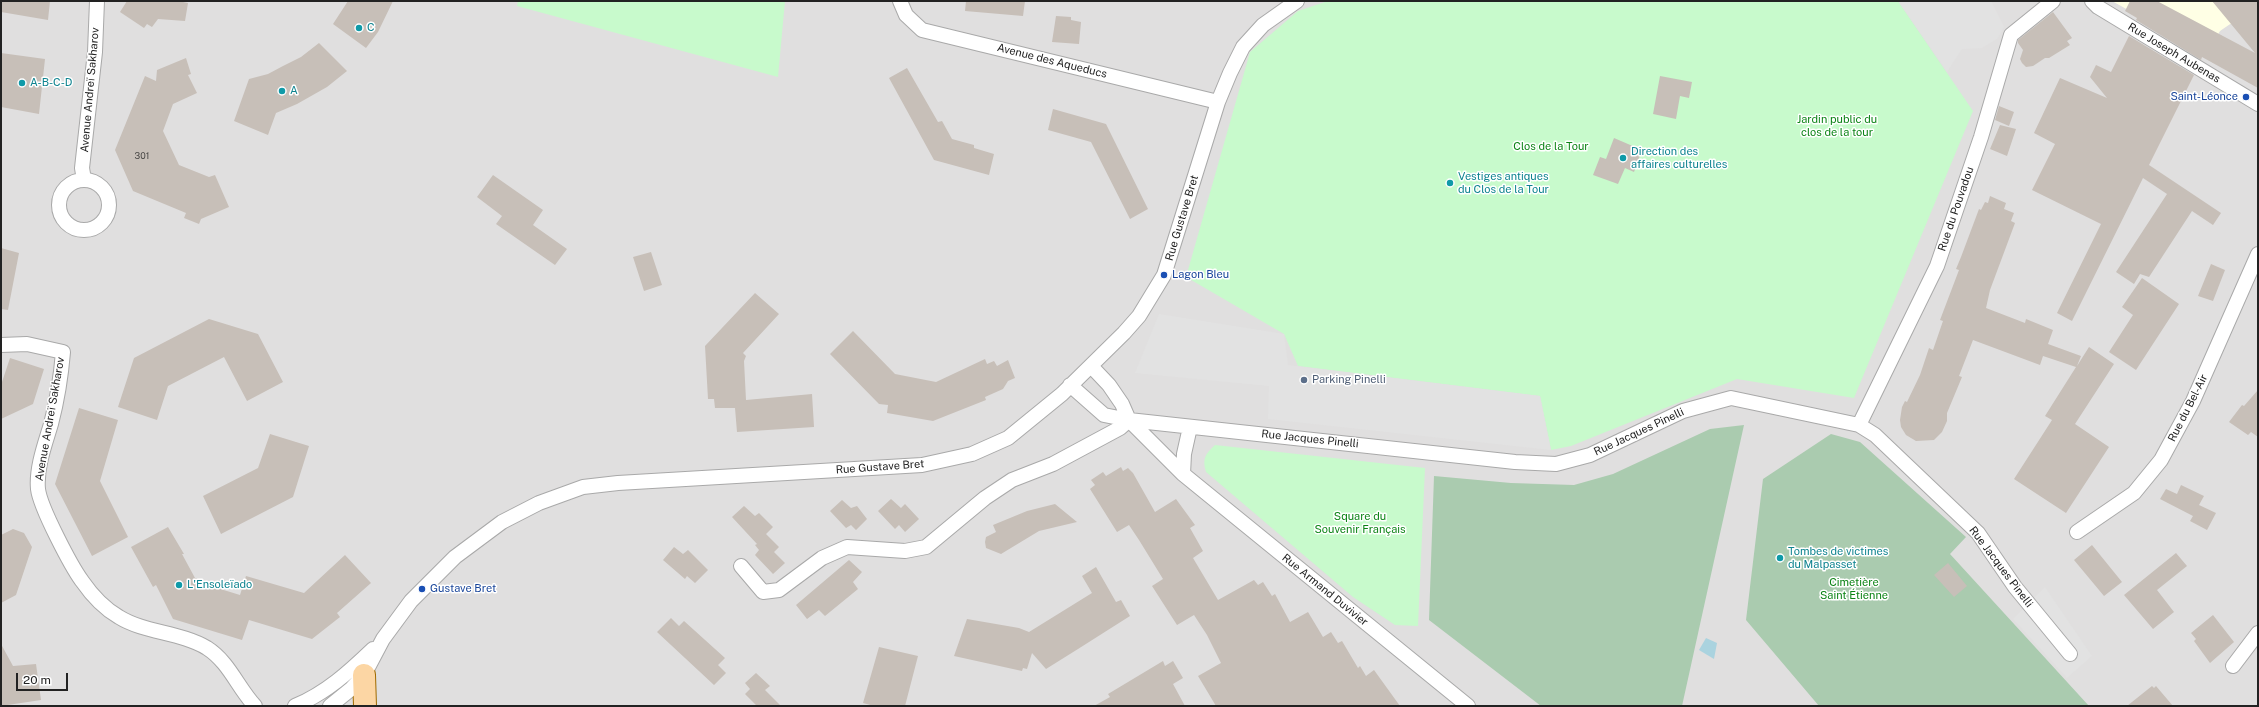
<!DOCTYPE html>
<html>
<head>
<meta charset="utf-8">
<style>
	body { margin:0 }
	#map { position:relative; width:2259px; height:707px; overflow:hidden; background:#f2efe9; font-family:"Public Sans",sans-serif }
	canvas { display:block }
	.frame { position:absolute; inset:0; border:2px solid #222; pointer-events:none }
	.scale { position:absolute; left:16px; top:673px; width:52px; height:18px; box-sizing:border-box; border:2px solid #222; border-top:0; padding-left:5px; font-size:12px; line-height:14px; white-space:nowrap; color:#222; -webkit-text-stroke:3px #fff; paint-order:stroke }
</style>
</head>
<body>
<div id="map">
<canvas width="2259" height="707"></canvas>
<div class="frame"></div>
<div class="scale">20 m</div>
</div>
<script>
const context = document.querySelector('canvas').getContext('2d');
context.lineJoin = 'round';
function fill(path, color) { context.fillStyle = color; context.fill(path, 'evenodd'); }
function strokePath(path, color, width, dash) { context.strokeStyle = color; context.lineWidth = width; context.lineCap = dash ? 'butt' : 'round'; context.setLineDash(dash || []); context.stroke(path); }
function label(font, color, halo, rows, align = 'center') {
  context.font = font + ' "Public Sans",sans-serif'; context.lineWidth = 3; context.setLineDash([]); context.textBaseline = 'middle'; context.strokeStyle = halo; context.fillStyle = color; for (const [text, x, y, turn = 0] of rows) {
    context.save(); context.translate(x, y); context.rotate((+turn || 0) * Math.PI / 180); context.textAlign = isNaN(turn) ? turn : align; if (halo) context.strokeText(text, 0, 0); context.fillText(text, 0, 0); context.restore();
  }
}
const residential = new Path2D(`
	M 1,1 L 2258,1 L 2258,706 L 1,706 Z`);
const education = new Path2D(`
	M 2112,1 L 2258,1 L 2258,5 L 2220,31 L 2207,54 Z`);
const cemetery = new Path2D(`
	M 1744,425 L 1682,706 L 1541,706 L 1429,620 L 1434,476 L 1511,483 L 1574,485 L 1613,474 L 1710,429 Z
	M 1831,434 L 1860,442 L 1966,537 L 1950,554 L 2089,706 L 1819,706 L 1746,620 L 1763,479 Z`);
const park = new Path2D(`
	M 518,1 L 785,1 L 778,77 L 517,6 Z
	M 1328,1 L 1898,1 L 1973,111 L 1854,398 L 1737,379 L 1571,446 L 1551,450 L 1540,396 L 1298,366 L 1284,334 L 1186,277 L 1250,52 L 1298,11 Z
	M 1215,445 L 1425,468 L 1418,626 L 1395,625 L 1353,597 L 1206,472 C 1202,459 1205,454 1215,445 Z`);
const parking = new Path2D(`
	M 1898,1 L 1991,1 L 2004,27 L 1997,39 L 1982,48 L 1962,49 L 1947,72 Z
	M 1159,314 L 1284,334 L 1288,365 L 1540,396 L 1551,450 L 1268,419 L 1269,386 L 1135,373 Z
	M 2045,587 L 2092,656 L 2067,678 L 2013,619 Z`);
const water = new Path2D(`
	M 1706,638 L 1717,643 L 1714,659 L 1699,650 Z`);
const building = new Path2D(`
	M 1,1 L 50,1 L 48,20 L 1,12 Z
	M 127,1 L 178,1 L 188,3 L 185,21 L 158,19 L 152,27 L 147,24 L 144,28 L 120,12 Z
	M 348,1 L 393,1 L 378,32 L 366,48 L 333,24 Z
	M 966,1 L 1025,1 L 1023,16 L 965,11 Z
	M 2130,1 L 2157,1 L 2255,53 L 2212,1 L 2258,1 L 2258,88 L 2202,57 L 2201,60 L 2136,20 L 2137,18 L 2125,11 Z
	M 2053,12 L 2072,38 L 2067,41 L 2070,45 L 2049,58 L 2045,58 L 2033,66 L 2026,67 L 2022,63 L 2020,59 L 2023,50 L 2018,43 L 2018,40 Z
	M 1056,16 L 1071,17 L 1071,20 L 1081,22 L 1079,44 L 1052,42 Z
	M 2129,36 L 2194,75 L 2149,165 L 2221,213 L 2213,225 L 2192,211 L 2149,277 L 2140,274 L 2134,284 L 2116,272 L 2167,194 L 2143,178 L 2072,321 L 2057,313 L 2101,224 L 2032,190 L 2055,144 L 2034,133 L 2060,78 L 2107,98 L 2090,77 L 2096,65 L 2111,72 Z
	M 319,43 L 347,71 L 327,87 L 297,104 L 276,113 L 268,135 L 234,121 L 249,79 L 268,74 L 283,66 L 301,57 Z
	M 1,53 L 45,59 L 39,114 L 1,107 Z
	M 186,58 L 191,74 L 188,75 L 197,93 L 173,104 L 163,131 L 179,165 L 209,177 L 215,175 L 229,207 L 201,219 L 199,224 L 184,218 L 186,213 L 133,191 L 115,150 L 145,76 L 156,81 L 157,70 Z
	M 907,68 L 938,122 L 942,121 L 952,139 L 974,145 L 974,148 L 994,154 L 989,175 L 934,160 L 889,78 Z
	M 1660,76 L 1692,82 L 1689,98 L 1680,96 L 1676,119 L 1653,114 Z
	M 1999,106 L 2014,112 L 2009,126 L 1995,120 Z
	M 1053,109 L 1106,124 L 1148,209 L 1130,219 L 1091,142 L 1048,130 Z
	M 2000,125 L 2016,129 L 2007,156 L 1990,149 Z
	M 1614,138 L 1642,150 L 1634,172 L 1625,168 L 1618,184 L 1593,175 L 1600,157 L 1606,159 Z
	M 493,175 L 543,210 L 533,225 L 567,249 L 555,265 L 496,224 L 502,216 L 477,197 Z
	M 1990,196 L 2006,203 L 2004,209 L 2014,213 L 2011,221 L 2015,223 L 1990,290 L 1986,308 L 2025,323 L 2026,319 L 2053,330 L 2048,344 L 2081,356 L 2077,366 L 2089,347 L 2114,364 L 2075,424 L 2109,447 L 2066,513 L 2014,479 L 2052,420 L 2045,416 L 2076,367 L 2043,356 L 2040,365 L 1973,340 L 1959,376 L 1962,377 L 1947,413 L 1947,421 L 1942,432 L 1934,440 L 1916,441 L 1906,435 L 1901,427 L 1900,420 L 1902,407 L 1905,401 L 1907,402 L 1920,375 L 1929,348 L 1933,350 L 1943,321 L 1940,320 L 1959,270 L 1956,269 L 1961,257 L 1979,209 L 1981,210 L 1985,202 L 1988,203 Z
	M 1,248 L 19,253 L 8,310 L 1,309 Z
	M 651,252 L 662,285 L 644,291 L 633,257 Z
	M 2211,264 L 2225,270 L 2213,301 L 2198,296 Z
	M 2142,278 L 2179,304 L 2136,370 L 2109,352 L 2133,315 L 2122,307 Z
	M 755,293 L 779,314 L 743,353 L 746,356 L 744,361 L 746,400 L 812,394 L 814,427 L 737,432 L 735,408 L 715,408 L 714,399 L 708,399 L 705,346 Z
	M 209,319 L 258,334 L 283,382 L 247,401 L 224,357 L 168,386 L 157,420 L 118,407 L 134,358 Z
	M 853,331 L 895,374 L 936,382 L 985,359 L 987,364 L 994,361 L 997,366 L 1008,360 L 1015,378 L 1008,381 L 1003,389 L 985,397 L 986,400 L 933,421 L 887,413 L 888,405 L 879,404 L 830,354 Z
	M 10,358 L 44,369 L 33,404 L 1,419 L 1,385 Z
	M 2258,390 L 2258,437 L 2251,432 L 2248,435 L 2229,422 L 2242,405 L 2244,406 Z
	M 79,408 L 118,420 L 100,481 L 128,537 L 92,556 L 55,484 Z
	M 270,434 L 309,446 L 293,497 L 221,534 L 203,496 L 258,468 Z
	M 1121,467 L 1123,471 L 1128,468 L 1133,473 L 1155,512 L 1176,499 L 1195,525 L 1190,528 L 1203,551 L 1193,558 L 1218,600 L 1254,580 L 1258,585 L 1263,582 L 1272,596 L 1275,594 L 1290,622 L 1308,612 L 1323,637 L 1331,632 L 1338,643 L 1342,641 L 1358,668 L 1360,666 L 1366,676 L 1374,670 L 1400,706 L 1216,706 L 1198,676 L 1221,663 L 1207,635 L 1194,615 L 1177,625 L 1152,586 L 1163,579 L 1139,540 L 1129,525 L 1117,532 L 1090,489 L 1095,485 L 1091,480 L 1103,472 L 1106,476 Z
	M 2181,485 L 2204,496 L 2199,505 L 2216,513 L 2207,530 L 2190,521 L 2193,516 L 2160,499 L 2166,489 L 2177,494 Z
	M 891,499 L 901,508 L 905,504 L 919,519 L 905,532 L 899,525 L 895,529 L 878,511 Z
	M 842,500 L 851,508 L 857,506 L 867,519 L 856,530 L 851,525 L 846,528 L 830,511 Z
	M 1055,504 L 1077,522 L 1039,531 L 1001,554 L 986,548 L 985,542 L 986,537 L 996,532 L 993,525 L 1027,511 Z
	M 744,506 L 755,516 L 759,513 L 773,527 L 766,534 L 779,547 L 774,552 L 785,563 L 773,574 L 755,555 L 759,550 L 755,545 L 757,544 L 732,517 Z
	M 168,527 L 184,554 L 182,554 L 195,578 L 205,581 L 204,584 L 240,595 L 246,576 L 304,593 L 345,555 L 371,583 L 337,613 L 340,617 L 312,639 L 249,620 L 242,640 L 173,619 L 156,585 L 153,587 L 131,547 Z
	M 13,529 L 24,533 L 32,547 L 16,595 L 1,603 L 1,535 Z
	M 2092,545 L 2122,582 L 2104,596 L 2074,560 Z
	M 674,547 L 683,554 L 688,550 L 708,570 L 695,583 L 687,576 L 685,579 L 663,560 Z
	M 2176,553 L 2187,566 L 2157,590 L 2174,612 L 2153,629 L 2124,595 Z
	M 849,560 L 862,572 L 853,582 L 858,589 L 825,616 L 819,610 L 807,619 L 796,605 Z
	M 1948,563 L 1967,586 L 1954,597 L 1934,575 Z
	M 1096,567 L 1116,602 L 1121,600 L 1130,616 L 1078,649 L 1046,669 L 1032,653 L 1027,669 L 1023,668 L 1022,671 L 954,656 L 967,619 L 1019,628 L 1029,632 L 1092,593 L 1082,576 Z
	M 2213,615 L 2234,642 L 2210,663 L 2194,641 L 2196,639 L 2191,633 Z
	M 671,618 L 679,626 L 684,621 L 725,658 L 718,665 L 726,673 L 714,685 L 657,632 Z
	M 1,644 L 13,666 L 36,664 L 41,700 L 1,706 Z
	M 879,647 L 918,656 L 905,706 L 874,706 L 863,703 Z
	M 1163,661 L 1165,666 L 1173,661 L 1183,678 L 1173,684 L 1185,706 L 1094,706 L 1110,697 L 1108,694 Z
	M 756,673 L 770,686 L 765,690 L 781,706 L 757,706 L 745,694 L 750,689 L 745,683 Z
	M 2152,686 L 2154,688 L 2156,686 L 2173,706 L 2127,706 Z`);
const street = new Path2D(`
	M 900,1 L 906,15 L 922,30 L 1218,102
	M 2092,1 L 2098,7 L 2258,104
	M 84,180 L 82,168 L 95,52 L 97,1
	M59 205a25 25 0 1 1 50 0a25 25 0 1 1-50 0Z
	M 1,345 L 27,344 L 63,352 C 61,377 57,401 51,424 C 45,444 36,468 38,489 C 40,507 71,566 82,581 C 91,594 105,609 119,617 C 145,633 180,632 207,648 C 229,662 238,688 255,706
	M 1091,366 L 1109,385 L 1122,404 L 1129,420 L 1183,474 L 1468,706
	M 1070,385 L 1104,415 L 1129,420 L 1515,462 L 1556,464 L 1590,455 L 1683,411 L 1731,398 L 1859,425 L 1875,435 L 1978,533 L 2015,587 L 2070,654
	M 1859,425 L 1937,266 L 1981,137 L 2011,35 L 2053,1
	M 1183,474 L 1184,454 L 1190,427
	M 2077,532 L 2134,493 L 2161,460 L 2193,401 L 2258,254
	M 741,566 L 763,592 L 779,590 L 822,558 L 847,547 L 905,551 L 926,547 L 985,498 L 1012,480 L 1053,464 L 1120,428 L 1129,420
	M 2233,666 L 2258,633
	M 295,706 C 326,693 349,672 373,649
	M 330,706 L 351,689 L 364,675 L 383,639 L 411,601 L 455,557 L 502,522 L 539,503 L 583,487 L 618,483 L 922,465 L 972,454 L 1008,438 L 1062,394 L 1124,333 L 1139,316 L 1164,275 L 1218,102 L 1230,73 L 1243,47 L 1263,25 L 1297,1`);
const primary = new Path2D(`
	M 364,675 L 365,706`);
const markers = [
	[359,28,4,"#0f9aa8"],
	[22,83,4,"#0f9aa8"],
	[282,91,4,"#0f9aa8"],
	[2246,97,4,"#1a4fb4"],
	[1623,158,4,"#0f9aa8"],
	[1450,183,4,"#0f9aa8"],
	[1164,275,4,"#1a4fb4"],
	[1304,380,4,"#5c6f8a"],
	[1780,558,4,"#0f9aa8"],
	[179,585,4,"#0f9aa8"],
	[422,589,4,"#1a4fb4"]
];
const numberNames = [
	["301",142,156]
];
const cultureNames = [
	["C",367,28],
	["A-B-C-D",30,83],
	["A",290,91],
	["Direction des",1631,152],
	["affaires culturelles",1631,165],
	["Vestiges antiques",1458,177],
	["du Clos de la Tour",1458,190],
	["Tombes de victimes",1788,552],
	["du Malpasset",1788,565],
	["L'Ensoleïado",187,585]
];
const streetNames = [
	["Rue Joseph Aubenas",2174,53,31],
	["Avenue des Aqueducs",1052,61,14],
	["Avenue Andreï Sakharov",90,90,-85],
	["Rue du Pouvadou",1956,209,-71],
	["Rue Gustave Bret",1182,218,-73],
	["Rue du Bel-Air",2188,408,-63],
	["Avenue Andreï Sakharov",50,419,-80],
	["Rue Jacques Pinelli",1639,432,-25],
	["Rue Jacques Pinelli",1310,439,6],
	["Rue Gustave Bret",880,467,-4],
	["Rue Jacques Pinelli",2001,567,53],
	["Rue Armand Duvivier",1325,590,39]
];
const transitNames = [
	["Saint-Léonce",2238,97,"right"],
	["Lagon Bleu",1172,275],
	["Gustave Bret",430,589]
];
const parkNames = [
	["Jardin public du",1837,120],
	["clos de la tour",1837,133],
	["Clos de la Tour",1551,147],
	["Square du",1360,517],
	["Souvenir Français",1360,530],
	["Cimetière",1854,583],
	["Saint Étienne",1854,596]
];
const serviceNames = [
	["Parking Pinelli",1312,380]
];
fill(residential, '#e0dfdf');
fill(education, '#ffffe5');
fill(cemetery, '#aacbaf');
fill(park, '#c8facc');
fill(parking, '#e2e2e2');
fill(water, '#aad3df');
fill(building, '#c7bfb8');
strokePath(street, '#a9a9a9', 16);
strokePath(primary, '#a06b00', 24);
strokePath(street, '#fff', 14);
strokePath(primary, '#fcd6a4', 22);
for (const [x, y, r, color] of markers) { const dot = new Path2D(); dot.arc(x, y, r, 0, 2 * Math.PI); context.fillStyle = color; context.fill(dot); strokePath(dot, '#fff', 1.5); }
label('9px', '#4b4948', null, numberNames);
label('11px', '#0d838f', '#fff', cultureNames, 'left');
label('11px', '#222', '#fff', streetNames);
label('11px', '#164399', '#fff', transitNames, 'left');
label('11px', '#0c8416', '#fff', parkNames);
label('11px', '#4e5e75', '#fff', serviceNames, 'left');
</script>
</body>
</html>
